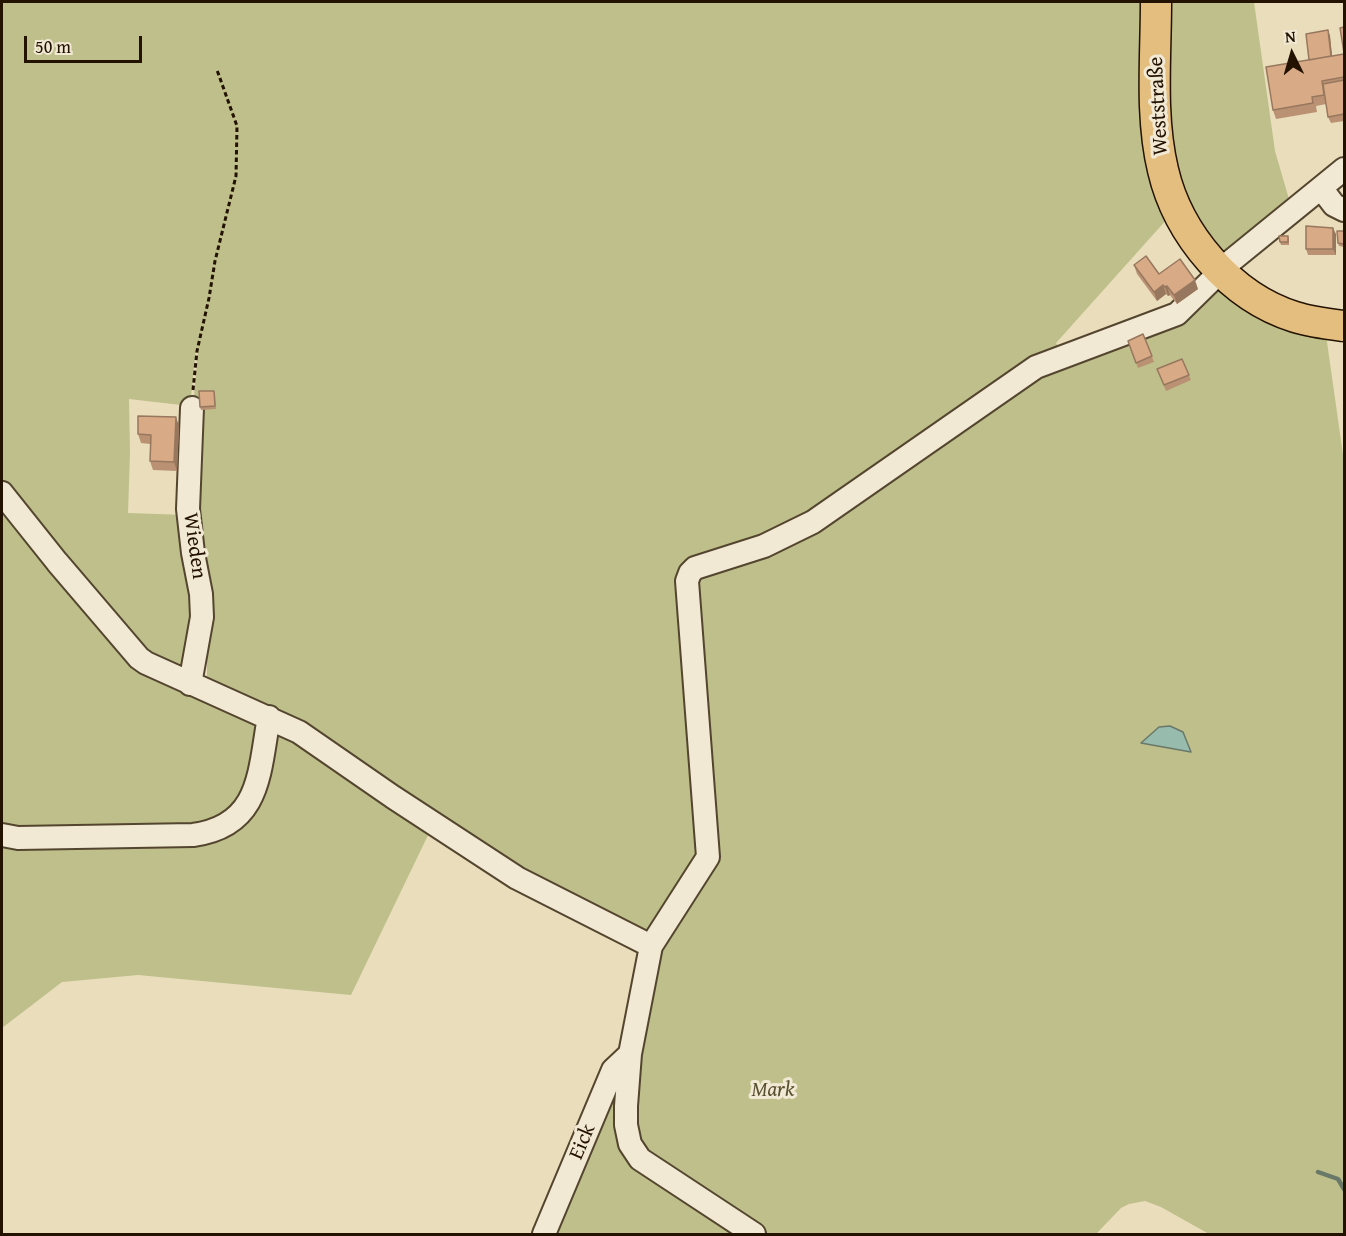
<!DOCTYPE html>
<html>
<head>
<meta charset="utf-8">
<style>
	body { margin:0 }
	#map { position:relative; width:1346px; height:1236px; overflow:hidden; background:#e9ddbb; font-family:"Gentium Book Plus",serif }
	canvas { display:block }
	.frame { position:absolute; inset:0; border:3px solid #231200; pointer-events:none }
	.north { position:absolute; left:1262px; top:24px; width:60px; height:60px; -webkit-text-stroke:4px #f1e9d3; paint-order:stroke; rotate:355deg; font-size:16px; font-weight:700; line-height:24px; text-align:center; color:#231200 }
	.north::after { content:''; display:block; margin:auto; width:21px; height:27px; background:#231200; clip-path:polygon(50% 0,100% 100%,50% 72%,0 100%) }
	.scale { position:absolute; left:24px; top:36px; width:118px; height:27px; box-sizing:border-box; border:3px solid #231200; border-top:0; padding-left:8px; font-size:18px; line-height:21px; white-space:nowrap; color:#231200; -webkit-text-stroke:4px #f1e9d3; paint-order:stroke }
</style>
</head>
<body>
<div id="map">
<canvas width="1346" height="1236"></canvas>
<div class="frame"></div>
<div class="north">N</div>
<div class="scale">50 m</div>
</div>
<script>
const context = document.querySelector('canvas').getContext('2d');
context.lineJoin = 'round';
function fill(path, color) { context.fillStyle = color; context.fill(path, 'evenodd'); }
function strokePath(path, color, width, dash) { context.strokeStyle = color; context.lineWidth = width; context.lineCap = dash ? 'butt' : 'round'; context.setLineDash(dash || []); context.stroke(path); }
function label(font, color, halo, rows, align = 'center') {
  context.font = font + ' "Gentium Book Plus",serif'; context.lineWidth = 6; context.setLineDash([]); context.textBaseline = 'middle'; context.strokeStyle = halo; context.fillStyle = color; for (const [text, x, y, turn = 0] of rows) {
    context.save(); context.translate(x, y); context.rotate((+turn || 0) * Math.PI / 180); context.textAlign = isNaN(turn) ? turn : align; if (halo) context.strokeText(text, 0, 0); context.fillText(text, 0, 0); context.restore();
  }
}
const green = new Path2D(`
	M 2,2 L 1144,2 L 1168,218 L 1056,343 L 1063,354 L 761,543 L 693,560 L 704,856 L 650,943 L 207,682 L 207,629 L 193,408 L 198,351 L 196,349 L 190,406 L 129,399 L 130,452 L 128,513 L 185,515 L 195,618 L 188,679 L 147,660 L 2,494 Z
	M 1168,2 L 1254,2 L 1275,151 L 1291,206 L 1227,255 L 1208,238 L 1191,218 L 1168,139 Z
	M 1221,279 L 1326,335 L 1344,462 L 1344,1234 L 1209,1234 L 1161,1207 L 1145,1201 L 1129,1204 L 1121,1208 L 1096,1234 L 546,1234 L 613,1079 L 653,946 L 712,858 L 692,577 L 766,551 L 1038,372 Z
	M 2,503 L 141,664 L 265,721 L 240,810 L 205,832 L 2,834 Z
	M 269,724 L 431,829 L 351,995 L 138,975 L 62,982 L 2,1028 L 2,837 L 228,829 Z`);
const water = new Path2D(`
	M 1170,726 L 1183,732 L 1191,752 L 1141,743 L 1159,727 Z`);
const stream = new Path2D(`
	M 1318,1172 L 1338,1179 L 1344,1189`);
const path = new Path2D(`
	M 193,390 L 197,351 L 209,298 L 215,261 L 236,176 L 237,126 L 217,70`);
const minor = new Path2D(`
	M 1321,188 L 1334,205 L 1344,210
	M 2,493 L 57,562 L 139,658 L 146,663 L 299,732 L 393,797 L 517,878 L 651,946
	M 190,684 L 202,617 L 201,594 L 193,553 L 188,509 L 192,408
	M 2,835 L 18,838 L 193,835 C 261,826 259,772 269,717
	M 544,1234 L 613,1070 L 630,1054
	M 754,1234 L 640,1159 L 630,1144 L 626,1125 L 626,1106 L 630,1054 L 651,946 L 708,857 L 687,581 L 690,573 L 695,568 L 764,546 L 813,522 L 1036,367 L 1177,314 L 1231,261 L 1344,169`);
const major = new Path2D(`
	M 1156,2 C 1156,57 1150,116 1163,170 C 1178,235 1231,297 1295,317 C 1311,322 1328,324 1344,326`);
const wall = new Path2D(`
	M 1328,30 L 1330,36 L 1332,56 L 1344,55 L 1344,121 L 1331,123 L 1328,117 L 1326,104 L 1316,106 L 1317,112 L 1276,119 L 1273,110 L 1309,60 Z
	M 1344,231 L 1344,247 L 1339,246 L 1338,243 Z
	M 1336,234 L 1336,255 L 1308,255 L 1306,249 Z
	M 1288,236 L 1289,239 L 1289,245 L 1281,245 L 1280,242 Z
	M 1134,265 L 1159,274 L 1198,289 L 1177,304 L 1170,295 L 1168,296 L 1166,294 L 1157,301 L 1137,274 Z
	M 1143,334 L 1154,362 L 1138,368 L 1128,341 Z
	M 1182,359 L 1191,380 L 1166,391 L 1157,369 Z
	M 215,394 L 216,409 L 201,410 L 200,407 Z
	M 179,426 L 177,471 L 153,470 L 150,461 L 150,444 L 141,443 L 138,434 Z`);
const shadedWall = new Path2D(`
	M 1328,30 L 1330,36 L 1333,65 L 1331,59 Z
	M 1333,228 L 1336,234 L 1336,255 L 1333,249 Z
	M 1195,280 L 1198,289 L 1177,304 L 1174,295 Z
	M 1163,285 L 1166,294 L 1157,301 L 1154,292 Z
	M 1167,286 L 1170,295 L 1168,296 L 1165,287 Z
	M 176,417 L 179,426 L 177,471 L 174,462 Z`);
const building = new Path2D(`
	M 1344,27 L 1344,53 L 1340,28 Z
	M 1328,30 L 1331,56 L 1309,60 L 1306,34 Z
	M 1344,54 L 1344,77 L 1322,81 L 1324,95 L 1312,97 L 1313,103 L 1273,110 L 1266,67 Z
	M 1344,80 L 1344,114 L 1328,117 L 1323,84 Z
	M 1306,226 L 1333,228 L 1333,249 L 1306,249 Z
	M 1337,231 L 1344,231 L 1344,244 L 1338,243 Z
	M 1279,236 L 1288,236 L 1288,242 L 1280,242 Z
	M 1146,256 L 1159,274 L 1180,259 L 1195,280 L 1174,295 L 1167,286 L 1165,287 L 1163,285 L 1154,292 L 1134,265 Z
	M 1143,334 L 1152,356 L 1136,363 L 1128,341 Z
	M 1182,359 L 1189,375 L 1164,385 L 1157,369 Z
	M 199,391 L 214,391 L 215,406 L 200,407 Z
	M 138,416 L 176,417 L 174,462 L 150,461 L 151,435 L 138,434 Z`);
const streetNames = [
	["Weststraße",1159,106,-93],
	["Wieden",194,546,82],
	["Eick",583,1142,-67]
];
const parkNames = [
	["Mark",773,1091]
];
fill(green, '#bebf8b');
fill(water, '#97bcae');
strokePath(water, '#697868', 1.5);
strokePath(stream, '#697868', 4.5);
strokePath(minor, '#54452f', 26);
strokePath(major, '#231200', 33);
strokePath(path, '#231200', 3, [4.5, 3]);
strokePath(minor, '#f1e9d3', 22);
strokePath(major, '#e4be7e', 30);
fill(wall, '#ba9273');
fill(shadedWall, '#97775e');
fill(building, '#d8aa86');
strokePath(building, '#97775e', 1.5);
label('21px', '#231200', '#f1e9d3', streetNames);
label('italic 21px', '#594f31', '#f1e9d3', parkNames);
</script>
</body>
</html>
